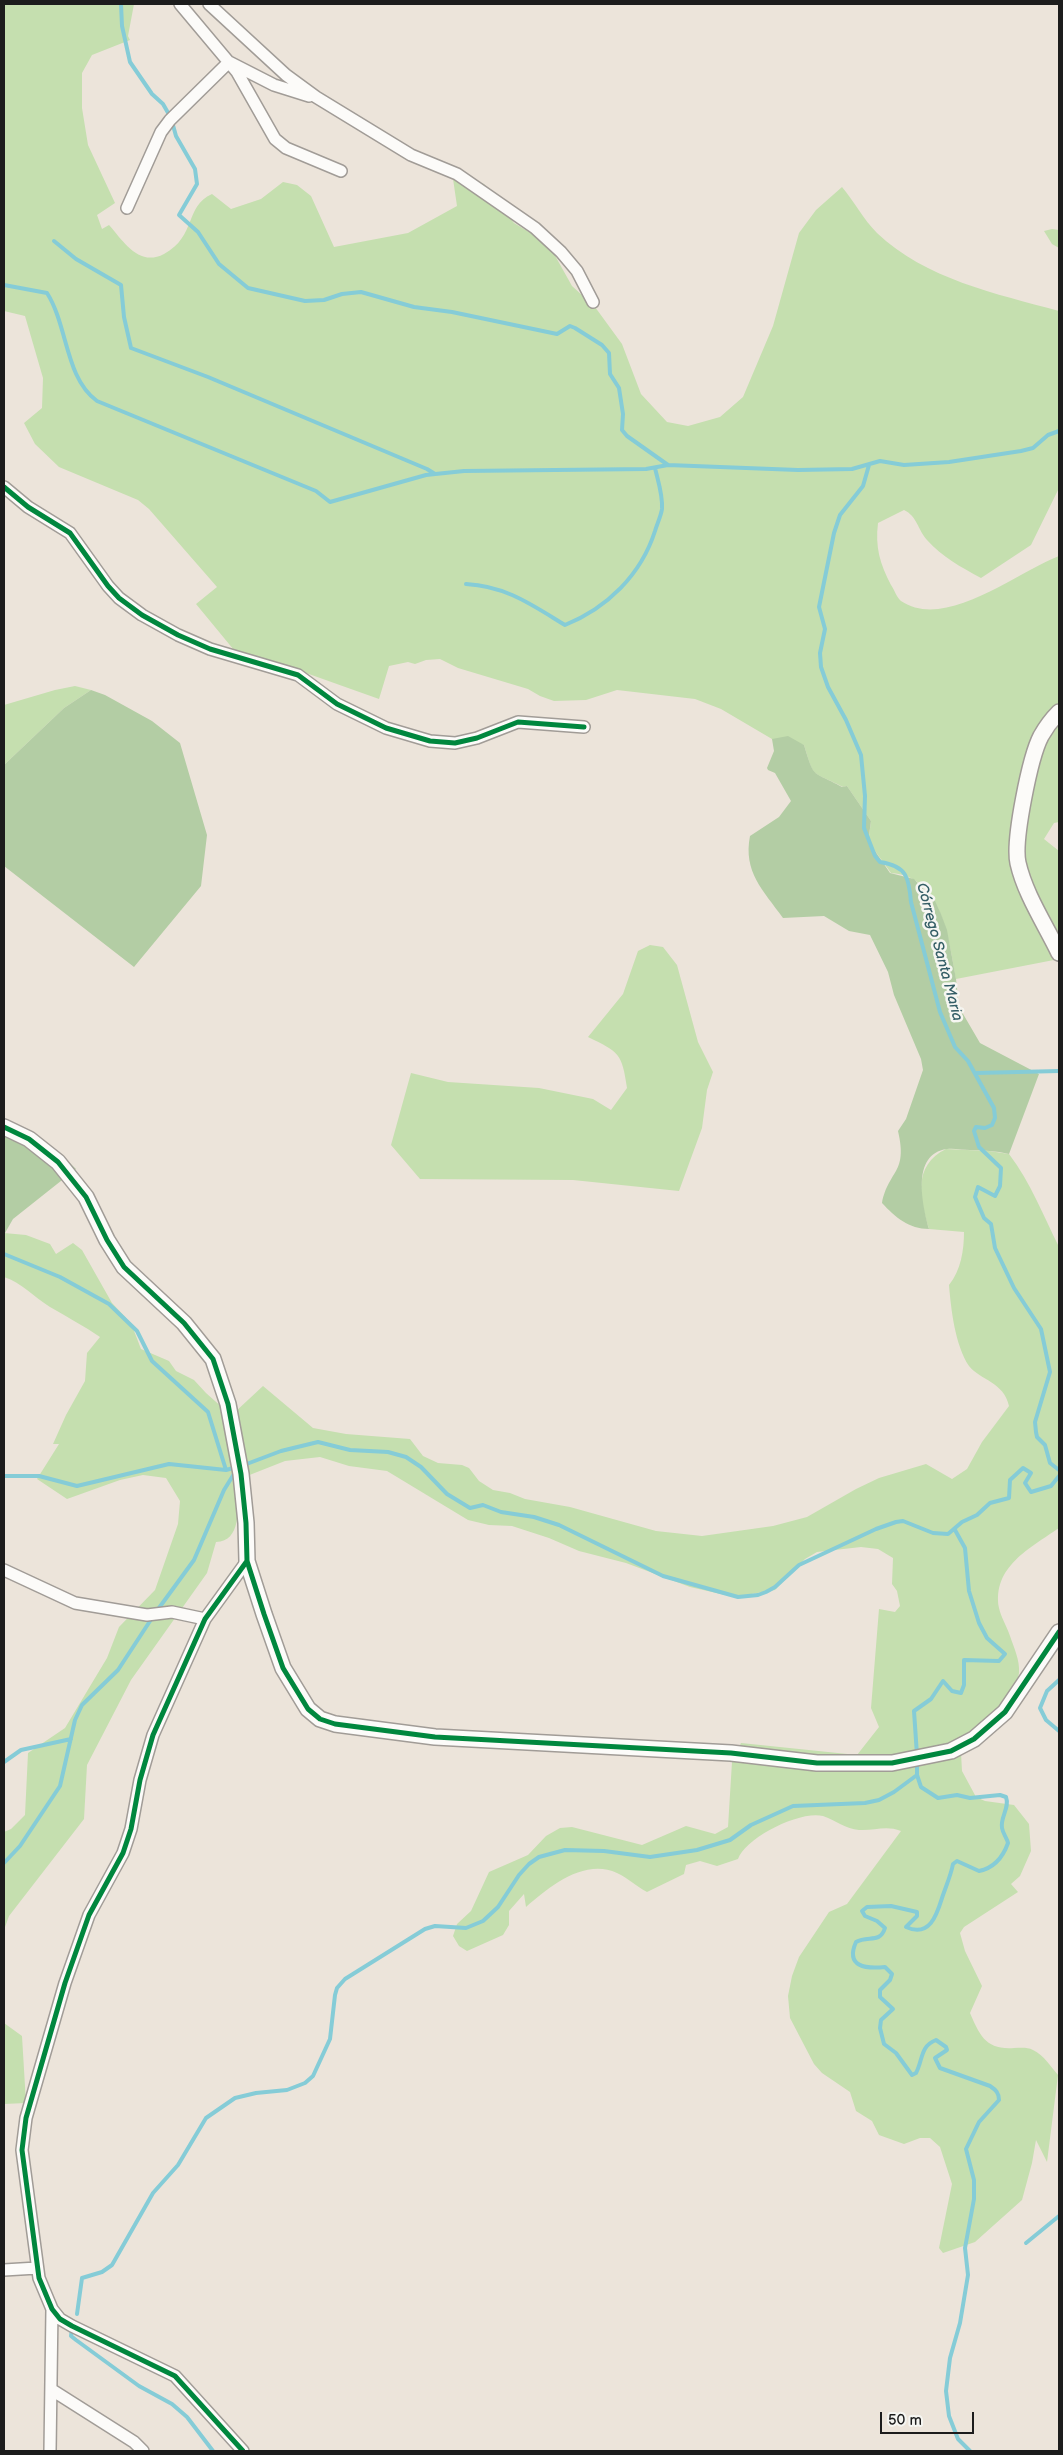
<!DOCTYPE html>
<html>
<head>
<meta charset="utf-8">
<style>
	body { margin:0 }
	#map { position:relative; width:1063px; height:2455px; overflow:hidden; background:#ece4da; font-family:"Balsamiq Sans",sans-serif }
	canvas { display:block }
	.frame { position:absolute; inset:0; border:5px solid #1c1c1c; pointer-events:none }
	.scale { position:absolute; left:880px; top:2412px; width:94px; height:22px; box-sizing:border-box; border:2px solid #1c1c1c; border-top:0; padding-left:6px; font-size:15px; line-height:18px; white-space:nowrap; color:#1c1c1c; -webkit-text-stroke:4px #f6f6f2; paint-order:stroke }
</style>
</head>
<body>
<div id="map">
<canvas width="1063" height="2455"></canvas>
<div class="frame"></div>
<div class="scale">50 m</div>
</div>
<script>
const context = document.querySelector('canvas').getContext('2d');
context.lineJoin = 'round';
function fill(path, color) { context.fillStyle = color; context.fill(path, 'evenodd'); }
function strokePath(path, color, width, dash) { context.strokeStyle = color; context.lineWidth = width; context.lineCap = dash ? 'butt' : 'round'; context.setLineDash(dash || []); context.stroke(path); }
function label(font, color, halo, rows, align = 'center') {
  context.font = font + ' "Balsamiq Sans",sans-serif'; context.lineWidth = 5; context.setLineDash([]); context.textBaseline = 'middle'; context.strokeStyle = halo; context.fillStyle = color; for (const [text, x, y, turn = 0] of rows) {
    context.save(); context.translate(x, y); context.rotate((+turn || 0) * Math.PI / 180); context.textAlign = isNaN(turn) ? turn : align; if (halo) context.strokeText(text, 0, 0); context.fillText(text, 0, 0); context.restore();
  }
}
const green = new Path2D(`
	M 4,4 L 134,4 L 128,36 L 130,40 L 92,55 L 82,73 L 82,108 L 88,145 L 115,203 L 97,215 L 102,229 L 109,225 C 124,242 139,267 164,254 C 197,236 184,207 212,194 L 231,209 L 261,199 L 283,182 L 297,185 L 311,196 L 334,247 L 408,233 L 457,206 L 452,172 L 484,184 L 514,223 L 544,241 L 553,252 L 572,286 L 595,307 L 622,344 L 641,394 L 667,422 L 688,426 L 720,417 L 743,397 L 773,326 L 799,233 L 816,210 L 842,187 C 854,201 863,219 877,233 C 925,279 997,294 1059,311 L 1059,488 L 1031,545 L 981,578 C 961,567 942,557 927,540 C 918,530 917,516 904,510 L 878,523 C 875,547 880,564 891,585 C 894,589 897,598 901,601 C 946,631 1017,572 1059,556 L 1059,822 L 1054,823 L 1044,839 L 1059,851 L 1059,959 L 956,979 C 949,940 942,876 891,873 L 873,848 L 869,836 L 871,821 L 847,786 L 843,787 C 811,770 815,781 804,745 L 772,739 L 721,709 L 695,699 L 617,690 L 586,700 L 554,701 L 540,696 L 528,689 L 458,668 L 440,659 L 426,660 L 415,664 L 408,662 L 389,666 L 379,699 L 306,673 L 243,661 L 196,604 L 217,587 L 149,509 L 138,500 L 59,467 L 35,444 L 24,423 L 42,408 L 43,378 L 25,316 L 4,311 Z
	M 1052,229 L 1059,230 L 1059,248 L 1052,244 L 1044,231 Z
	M 75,686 L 91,690 L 64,708 L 4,765 L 4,705 L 55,690 Z
	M 650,945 L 663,947 L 677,965 L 698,1042 L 713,1072 L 707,1090 L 702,1128 L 679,1191 L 573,1180 L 420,1179 L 391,1145 L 411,1073 L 448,1082 L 539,1088 L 593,1099 L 611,1110 L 627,1088 C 622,1053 619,1052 588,1037 L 623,994 L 638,951 Z
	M 946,1149 L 989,1151 L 1009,1154 C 1031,1183 1043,1215 1059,1247 L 1059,1528 C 1030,1548 992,1567 999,1608 C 1001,1617 1007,1627 1010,1636 C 1014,1648 1020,1660 1019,1673 C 1017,1693 975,1737 961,1753 L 962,1771 L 976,1797 L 985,1801 L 1014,1805 L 1029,1824 L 1031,1851 L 1020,1876 L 1011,1884 L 1018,1892 L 964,1927 L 960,1933 L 965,1951 L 982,1986 L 970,2013 C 980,2036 986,2050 1014,2048 C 1021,2048 1027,2047 1033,2050 C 1044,2055 1051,2067 1058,2075 L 1047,2162 L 1036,2140 L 1032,2163 L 1022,2200 L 975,2242 L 943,2253 L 939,2248 L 952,2184 L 940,2147 L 930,2138 L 920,2138 L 904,2144 L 879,2135 L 872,2121 L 856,2111 L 850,2092 L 822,2073 L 814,2064 L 790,2018 L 788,1996 L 792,1976 L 799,1957 L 829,1912 L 847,1904 L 901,1831 C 886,1825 874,1831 859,1830 C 846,1829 835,1820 823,1816 C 800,1810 745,1838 738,1859 L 717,1866 L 700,1861 L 686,1865 L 684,1874 L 647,1892 C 636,1886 628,1878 617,1873 C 584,1858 549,1887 526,1907 L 524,1894 L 509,1911 L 509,1925 L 503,1935 L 467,1951 L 459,1946 L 453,1936 L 457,1924 L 471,1911 L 489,1872 L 528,1855 L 546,1836 L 560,1828 L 572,1827 L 642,1845 L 686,1826 L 715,1834 L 728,1827 L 732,1762 L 741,1743 L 857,1755 L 879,1727 L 871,1708 L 879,1609 L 895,1612 L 900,1606 L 897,1591 L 892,1584 L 893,1558 L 878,1549 L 861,1547 L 817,1552 L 805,1559 L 775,1590 L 734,1597 L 690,1587 L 626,1563 L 579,1551 L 549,1538 L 512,1526 L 489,1525 L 468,1520 L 387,1471 L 349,1466 L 320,1457 L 285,1461 L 247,1476 C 245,1481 242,1486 241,1491 C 236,1509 242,1541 216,1542 L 207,1573 L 131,1680 L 87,1765 L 84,1819 L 9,1916 L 4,1930 L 4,1832 L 11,1829 L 25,1815 L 28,1753 L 65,1728 L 107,1658 L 119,1627 L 155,1590 L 178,1524 L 180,1501 L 166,1478 L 143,1475 L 120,1480 L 67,1499 L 37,1479 L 59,1444 L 53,1444 L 66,1415 L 85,1381 L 87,1353 L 100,1337 C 84,1326 67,1317 50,1307 C 34,1297 22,1283 4,1277 L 4,1233 L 26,1235 L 50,1244 L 56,1254 L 73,1243 L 82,1250 L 112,1303 L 131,1323 L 141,1349 L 169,1361 L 176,1371 L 194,1380 L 206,1393 L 224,1409 L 234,1413 L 263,1386 L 313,1428 L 346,1434 L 410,1439 L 423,1456 L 438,1463 L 462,1465 L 469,1468 L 479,1481 L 493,1490 L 510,1493 L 525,1499 L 570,1507 L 656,1531 L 702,1536 L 773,1526 L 807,1517 L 856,1489 L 879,1478 L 926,1464 L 952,1479 L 967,1469 L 982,1442 L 1009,1406 C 1004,1382 980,1380 969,1366 C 955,1345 951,1309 949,1285 C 961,1270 964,1250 964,1232 L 929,1229 C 920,1199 912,1166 946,1149 Z
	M 4,2023 L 22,2036 L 26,2103 L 4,2104 Z`);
const forest = new Path2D(`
	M 91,690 L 105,695 L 152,721 L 180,743 L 207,835 L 201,886 L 134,967 L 4,866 L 4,765 L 64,708 Z
	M 788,736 L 804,745 C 815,781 812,770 842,787 L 847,786 L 871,821 L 869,835 L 873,848 L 890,873 L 914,879 L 935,901 L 941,914 L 947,930 L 956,979 L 959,1007 L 980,1043 L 1039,1074 L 1009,1154 C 996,1151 983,1150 970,1150 C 963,1150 954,1148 947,1149 C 910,1154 923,1206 929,1229 C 909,1229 895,1217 882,1203 C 889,1169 908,1174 898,1131 L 906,1119 L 923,1070 L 921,1059 L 894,995 L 888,972 L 870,935 L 849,931 L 824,916 L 783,918 C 763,890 743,872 750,836 L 779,817 L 791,801 L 775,773 L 768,770 L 767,768 L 774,751 L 772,739 Z
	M 4,1121 C 30,1134 56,1148 76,1169 L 13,1219 L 5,1233 Z`);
const stream = new Path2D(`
	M 121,4 L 122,26 L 130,62 L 152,94 L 163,104 L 171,118 L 176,136 L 195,169 L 197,184 L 179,215 L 198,232 L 219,264 L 248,288 L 305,301 L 324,300 L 342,294 L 361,292 L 414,307 L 452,312 L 557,334 L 570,326 L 575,328 L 602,345 L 609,353 L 610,374 L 619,388 L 623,414 L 622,430 L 627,436 L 668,465
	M 54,241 L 76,259 L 121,285 L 124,317 L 131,348 L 208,377 L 427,469 L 435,474
	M 4,285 L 47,293 C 68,326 65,378 97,401 L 316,491 L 330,502 L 426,475 L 464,471 L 646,469 L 668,465 L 798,470 L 852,469 L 880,461 L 904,465 L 949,462 L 1021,451 L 1033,448 L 1048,435 L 1059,431
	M 869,465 L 863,486 L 840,515 L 834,533 L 819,607 L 825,629 L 820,653 L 821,667 L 828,687 L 846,720 L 861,755 L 865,796 L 864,828 L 875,856 L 880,862 C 907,866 909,878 911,902 L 940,1012 L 955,1047 L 968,1061 L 994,1108 L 995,1118 L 992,1125 L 985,1128 L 976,1127 L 974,1131 L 979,1147 L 1001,1168 L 1000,1186 L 995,1196 L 978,1187 L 975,1197 L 984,1218 L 991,1224 L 995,1248 L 1014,1288 L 1041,1329 L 1050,1372 L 1035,1422 L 1036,1432 L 1037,1437 L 1045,1445 L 1050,1463 L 1059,1470
	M 466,584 C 506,586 532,605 565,625 C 607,608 641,575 655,531 C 657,524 661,516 662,509 C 663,495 658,481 655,468
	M 976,1073 L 1059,1071
	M 4,1254 L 60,1277 L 109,1304 L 137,1331 L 152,1361 L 208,1412 L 226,1470
	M 244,1465 L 281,1451 L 318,1442 L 350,1450 L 388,1452 L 406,1457 L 421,1467 L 447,1494 L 470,1508 L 483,1505 L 501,1512 L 534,1517 L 559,1525 L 663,1576 L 738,1597 L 758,1595 L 766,1592 L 775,1587 L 799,1565 L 876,1529 L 896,1522 L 903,1521 L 933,1533 L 948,1534 L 962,1522 L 977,1515 L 990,1503 L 1009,1498 L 1010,1480 L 1023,1468 L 1031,1473 L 1025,1483 L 1031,1492 L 1051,1486 L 1059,1476
	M 4,1476 L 39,1476 L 77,1486 L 169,1464 L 226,1470 L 237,1467
	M 156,1612 L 194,1560 L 224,1490 L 237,1469
	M 1059,1680 L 1047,1691 L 1040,1708 L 1046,1720 L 1059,1731
	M 917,1755 L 914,1711 L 931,1699 L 943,1681 L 952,1691 L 961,1693 L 964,1685 L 964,1660 L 999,1661 L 1005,1654 L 987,1638 L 979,1623 L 969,1591 L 965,1548 L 955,1530
	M 4,1762 L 21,1750 L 71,1739
	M 917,1762 L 917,1775 L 921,1787 L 938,1798 L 957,1795 L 970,1798 L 1000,1795 L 1006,1797 C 1010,1808 1000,1817 1002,1828 C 1003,1834 1007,1838 1008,1843 C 1003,1857 994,1868 979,1871 L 957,1861 L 953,1864 C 951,1875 946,1886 942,1898 C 937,1914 930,1938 906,1927 L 917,1916 L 917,1912 L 891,1906 L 867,1907 L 862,1911 L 865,1916 L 877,1921 L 885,1928 C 880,1944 868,1935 856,1942 C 845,1967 866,1969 885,1967 L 892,1974 L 890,1980 L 880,1990 L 880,1997 L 893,2009 L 881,2020 L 880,2028 L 884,2044 L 896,2053 L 912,2075 L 916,2073 C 923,2060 920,2046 936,2040 L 946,2047 L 947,2050 L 935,2058 L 940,2068 L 990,2086 C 996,2090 999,2093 999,2100 L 979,2122 L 966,2149 L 974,2180 L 974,2199 L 965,2248 L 968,2275 L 960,2323 L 950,2358 L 946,2391 L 949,2416 L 958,2439 L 970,2451
	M 4,1863 L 20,1846 L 60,1786 L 75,1720 L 82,1705 L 118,1670 L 152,1618
	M 1026,2243 L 1059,2216
	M 77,2314 L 82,2278 L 102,2272 L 112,2265 L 153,2193 L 178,2165 L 206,2118 L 235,2098 L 256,2093 L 287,2090 L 305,2083 L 313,2076 L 330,2039 L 335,1995 L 337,1988 L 345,1979 L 425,1929 L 435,1926 L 466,1928 L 483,1921 L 498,1907 L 519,1875 L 529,1864 L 539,1857 L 565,1850 L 604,1851 L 650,1857 L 697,1850 L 730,1840 L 751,1825 L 793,1806 L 865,1803 L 879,1800 L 894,1792 L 917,1775
	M 72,2329 L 71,2336 L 76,2340 L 139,2386 L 172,2404 L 187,2417 L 213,2451`);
const minor = new Path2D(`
	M 180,4 L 237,72 L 275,139 L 286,148 L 341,171
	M 209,4 L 286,75 L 316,97 L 411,155 L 457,174 L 535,228 L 561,252 L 577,271 L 593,302
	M 127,208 L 161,132 L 170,120 L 229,62 L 274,85 L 309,96
	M 4,487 L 28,507 L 70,533 L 108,586 L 119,598 L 142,615 L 178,635 L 210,649 L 298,675 L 337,704 L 386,728 L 430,741 L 455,743 L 477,738 L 518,722 L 584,727
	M 4,1570 L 75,1603 L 147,1615 L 172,1612 L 205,1619
	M 4,2270 L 37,2268
	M 52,2390 L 134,2442 L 143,2451
	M 50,2451 L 52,2309
	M 243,2451 L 175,2376 L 72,2326 L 60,2319 L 52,2309 L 39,2278 L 22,2150 L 26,2118 L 65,1983 L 89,1915 L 123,1853 L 131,1829 L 140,1780 L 153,1735 L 205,1619 L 247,1561`);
const tertiary = new Path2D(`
	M 1059,712 C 1052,719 1046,727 1041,736 C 1030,757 1013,841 1018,863 C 1025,894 1045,924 1059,953
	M 4,1127 L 29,1139 L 58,1162 L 86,1197 L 107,1240 L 124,1267 L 184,1323 L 213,1359 L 228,1404 L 241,1474 L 246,1523 L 247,1561 L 264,1614 L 283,1668 L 308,1709 L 320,1719 L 335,1724 L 435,1737 L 731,1753 L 817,1763 L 892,1763 L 951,1751 L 974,1739 L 1005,1712 L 1059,1632`);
const cycleway = new Path2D(`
	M 4,487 L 28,507 L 70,533 L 108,586 L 119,598 L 142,615 L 178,635 L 210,649 L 298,675 L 337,704 L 386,728 L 430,741 L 455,743 L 477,738 L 518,722 L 584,727
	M 4,1127 L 29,1139 L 58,1162 L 86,1197 L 107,1240 L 124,1267 L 184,1323 L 213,1359 L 228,1404 L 241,1474 L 246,1523 L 247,1561 L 264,1614 L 283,1668 L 308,1709 L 320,1719 L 335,1724 L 435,1737 L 731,1753 L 817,1763 L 892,1763 L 951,1751 L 974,1739 L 1005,1712 L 1059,1632
	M 243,2451 L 175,2376 L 72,2326 L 60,2319 L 52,2309 L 39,2278 L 22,2150 L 26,2118 L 65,1983 L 89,1915 L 123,1853 L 131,1829 L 140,1780 L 153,1735 L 205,1619 L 247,1561`);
const waterNames = [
	["Córrego Santa Maria",939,952,75]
];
fill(green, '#c5dfaf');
fill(forest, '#b3cda4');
strokePath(stream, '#85ccd7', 4);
strokePath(minor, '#a19c97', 14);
strokePath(tertiary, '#a19c97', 18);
strokePath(minor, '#fcfbf9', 11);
strokePath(tertiary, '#fcfbf9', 15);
strokePath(cycleway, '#00873e', 5);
label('italic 15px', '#345e66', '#f6f6f2', waterNames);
</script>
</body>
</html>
